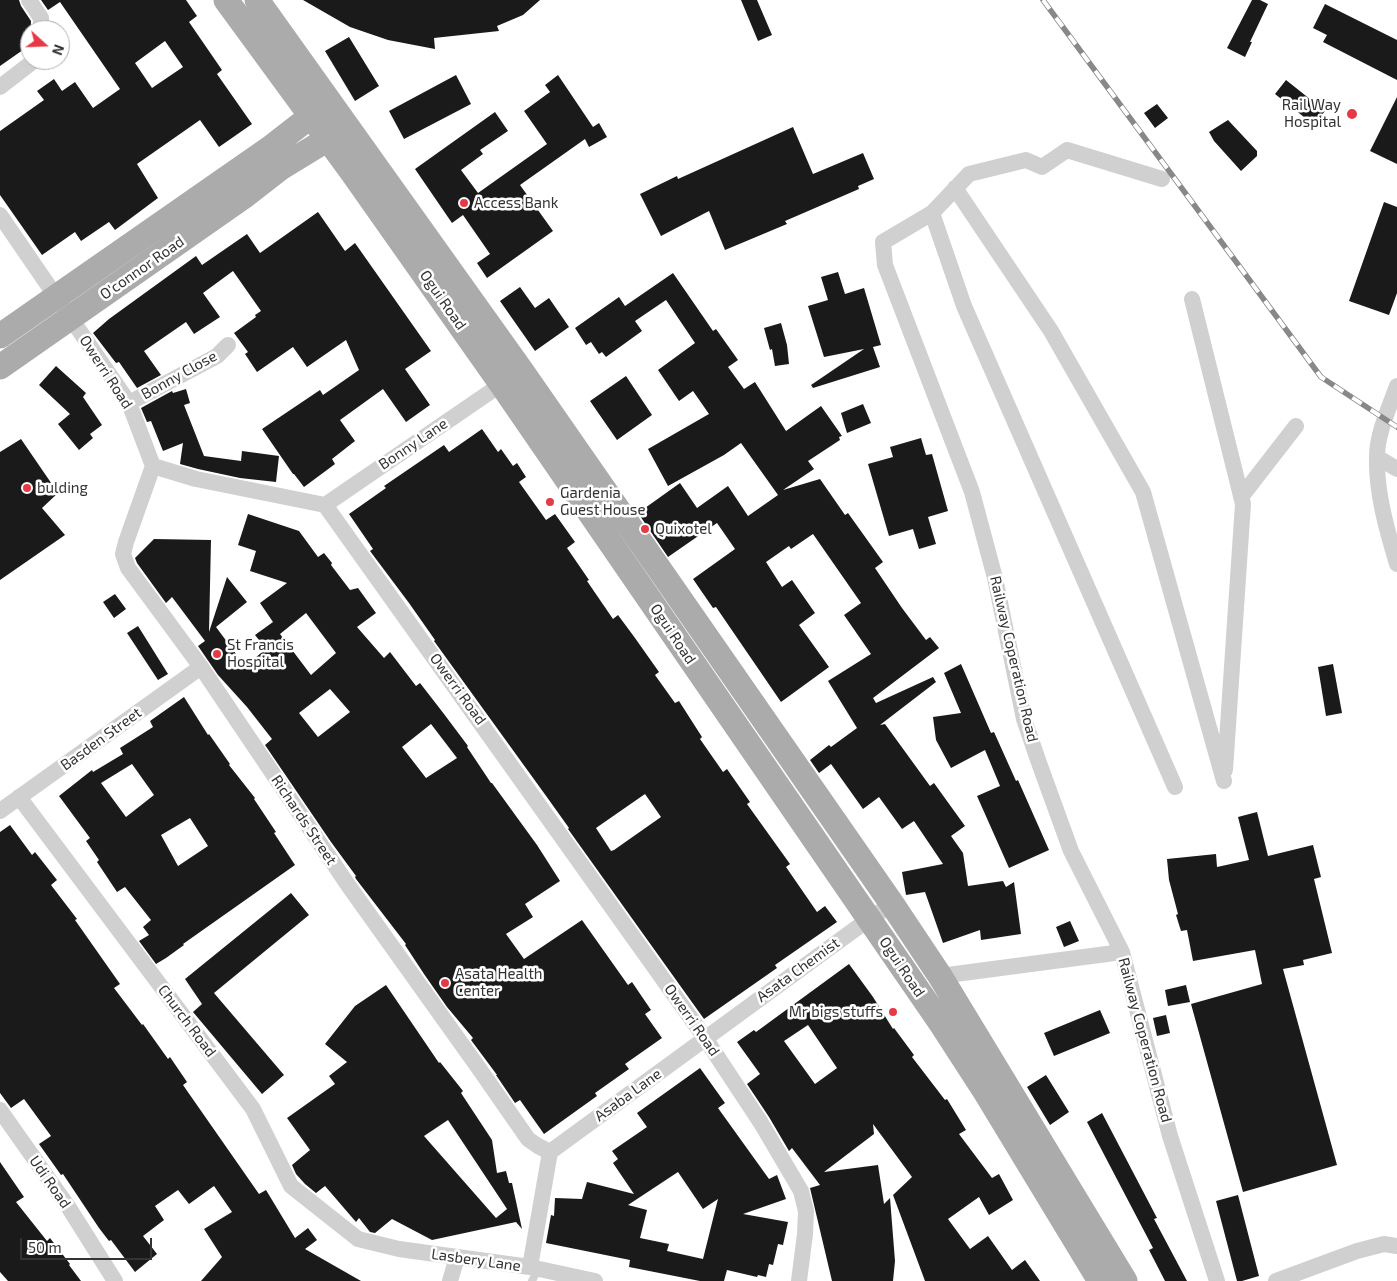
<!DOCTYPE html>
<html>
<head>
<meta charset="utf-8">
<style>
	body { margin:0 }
	#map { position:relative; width:1397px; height:1281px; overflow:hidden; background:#fff; font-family:"Exo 2",sans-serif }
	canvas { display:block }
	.north { position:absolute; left:20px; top:20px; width:50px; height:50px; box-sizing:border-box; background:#fff; border:1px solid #adadad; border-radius:50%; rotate:110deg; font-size:14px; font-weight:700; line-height:20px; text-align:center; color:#333 }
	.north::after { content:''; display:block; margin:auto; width:18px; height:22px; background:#e63946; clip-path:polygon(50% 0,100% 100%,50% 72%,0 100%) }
	.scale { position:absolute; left:20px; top:1238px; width:132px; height:22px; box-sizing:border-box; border:2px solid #333; border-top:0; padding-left:6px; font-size:15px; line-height:18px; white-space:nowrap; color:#333; -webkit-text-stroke:4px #fff; paint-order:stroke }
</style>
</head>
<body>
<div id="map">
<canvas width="1397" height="1281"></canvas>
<div class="north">N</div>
<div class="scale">50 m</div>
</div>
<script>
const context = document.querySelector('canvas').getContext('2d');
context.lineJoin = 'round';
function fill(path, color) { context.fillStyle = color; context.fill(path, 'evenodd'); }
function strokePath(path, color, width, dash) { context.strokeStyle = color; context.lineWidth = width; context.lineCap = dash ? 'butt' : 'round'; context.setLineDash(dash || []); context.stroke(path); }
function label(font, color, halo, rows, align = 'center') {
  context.font = font + ' "Exo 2",sans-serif'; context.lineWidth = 5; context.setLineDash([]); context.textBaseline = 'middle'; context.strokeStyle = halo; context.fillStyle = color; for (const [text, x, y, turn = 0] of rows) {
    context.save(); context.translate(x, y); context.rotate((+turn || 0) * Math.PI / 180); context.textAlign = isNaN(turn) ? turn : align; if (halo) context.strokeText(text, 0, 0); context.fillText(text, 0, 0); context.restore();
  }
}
const building = new Path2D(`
	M 0,0 L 19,0 L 21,6 L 31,21 L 30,45 L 0,66 Z
	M 41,0 L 186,0 L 197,16 L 189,22 L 222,70 L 217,74 L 252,124 L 219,147 L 200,120 L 137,164 L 158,198 L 115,230 L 109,222 L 81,241 L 75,232 L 42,255 L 0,195 L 0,131 L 44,100 L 37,91 L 54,79 L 62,91 L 75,82 L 93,108 L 120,89 L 60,2 L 48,10 ZM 165,41 L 183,67 L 152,88 L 135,63 Z
	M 303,0 L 540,0 L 523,15 L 497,26 L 499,31 L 434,38 L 435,49 L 388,40 L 350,27 Z
	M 741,0 L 757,0 L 772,35 L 758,41 Z
	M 1252,0 L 1260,0 L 1268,4 L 1250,42 L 1252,42 L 1245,57 L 1227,48 Z
	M 1325,4 L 1397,40 L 1397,80 L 1323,42 L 1327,35 L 1313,28 Z
	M 349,37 L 379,86 L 355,101 L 325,51 Z
	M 456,75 L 471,104 L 404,139 L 389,111 Z
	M 558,75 L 593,127 L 599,123 L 607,137 L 589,147 L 585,139 L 520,185 L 553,231 L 487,278 L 477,263 L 490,254 L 463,215 L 452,223 L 415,169 L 495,112 L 508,131 L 480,150 L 483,154 L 461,170 L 478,193 L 547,144 L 524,111 L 550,92 L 545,85 Z
	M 1286,80 L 1325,111 L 1314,125 L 1275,94 Z
	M 1397,97 L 1397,164 L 1370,151 Z
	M 1157,104 L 1168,118 L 1155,128 L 1144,113 Z
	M 1228,120 L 1257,151 L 1257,156 L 1241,171 L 1214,141 L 1209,132 Z
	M 793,127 L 813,174 L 863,153 L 874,179 L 858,186 L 859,189 L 785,221 L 787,224 L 725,250 L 709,211 L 661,236 L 640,194 L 677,176 L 678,179 Z
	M 1384,202 L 1397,207 L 1397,293 L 1389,315 L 1349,301 Z
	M 318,212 L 345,251 L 355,243 L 431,351 L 405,369 L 430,405 L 406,422 L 383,389 L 340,420 L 355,441 L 332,459 L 335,464 L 304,487 L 294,474 L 293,474 L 262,429 L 320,390 L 323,395 L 359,370 L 346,340 L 307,367 L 293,347 L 257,372 L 245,354 L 248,352 L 234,333 L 256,317 L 255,315 L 261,311 L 233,271 L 203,293 L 220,317 L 194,334 L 186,322 L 144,351 L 161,375 L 137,388 L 119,362 L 116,363 L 93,333 L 109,319 L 196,256 L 202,265 L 247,234 L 260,253 Z
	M 838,272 L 845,294 L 864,288 L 881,345 L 873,347 L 880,367 L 813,388 L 811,385 L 864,349 L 824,357 L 808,306 L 828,300 L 821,277 Z
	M 673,273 L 713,331 L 716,329 L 738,360 L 728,367 L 744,389 L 755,382 L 786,431 L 821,406 L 842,436 L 839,437 L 840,440 L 808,461 L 814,469 L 783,490 L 820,479 L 845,515 L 848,513 L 883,562 L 875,568 L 902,608 L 926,640 L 930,637 L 939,648 L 873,698 L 876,703 L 933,677 L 936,682 L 880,725 L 885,724 L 930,786 L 934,783 L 965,826 L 951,836 L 963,853 L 968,886 L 1003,881 L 1006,887 L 1014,882 L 1021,934 L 981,940 L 980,930 L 943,943 L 925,892 L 906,895 L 902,872 L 943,864 L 914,821 L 902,829 L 879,797 L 863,809 L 831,764 L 819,773 L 810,760 L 829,745 L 831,747 L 857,728 L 828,681 L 871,654 L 844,615 L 861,603 L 813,534 L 791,549 L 789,546 L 766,562 L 782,587 L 792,580 L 815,613 L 799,625 L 829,667 L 781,702 L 716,607 L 713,608 L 693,579 L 735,549 L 717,523 L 668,557 L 638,513 L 680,483 L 697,508 L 728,486 L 748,516 L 778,495 L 741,443 L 724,455 L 668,486 L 648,449 L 709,414 L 693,391 L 679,401 L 658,370 L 695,343 L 666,300 L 635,321 L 642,331 L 606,357 L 602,352 L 599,354 L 591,342 L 586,345 L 575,328 L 619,297 L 625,306 Z
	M 520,287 L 535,308 L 549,298 L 569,327 L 535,351 L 500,301 Z
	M 781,323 L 787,345 L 789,364 L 775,366 L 772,349 L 770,350 L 764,328 Z
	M 56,366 L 86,393 L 83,397 L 102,425 L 90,434 L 93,438 L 79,450 L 58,424 L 70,414 L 39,385 Z
	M 626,376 L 652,415 L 617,440 L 590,401 Z
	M 186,389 L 190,403 L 184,405 L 204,456 L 241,461 L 242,451 L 279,456 L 276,482 L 240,478 L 198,469 L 180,464 L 183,443 L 163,451 L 151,421 L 147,422 L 141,408 L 172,391 L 173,393 Z
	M 863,404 L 871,423 L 847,433 L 841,413 Z
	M 482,429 L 498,452 L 501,449 L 513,466 L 517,463 L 526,477 L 519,482 L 546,520 L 555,514 L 575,542 L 567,548 L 589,580 L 587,581 L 613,619 L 618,615 L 635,638 L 659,672 L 655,675 L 675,703 L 679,701 L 702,737 L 700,739 L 723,772 L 727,769 L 750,802 L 747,804 L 790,864 L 786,867 L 817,912 L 825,906 L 837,922 L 775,965 L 777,968 L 704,1019 L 568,829 L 569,828 L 549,800 L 434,641 L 435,640 L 409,603 L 370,551 L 373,549 L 349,514 L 386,488 L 384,486 L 444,445 L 449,452 ZM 645,794 L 661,817 L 614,850 L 611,851 L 596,828 Z
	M 921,438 L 926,455 L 932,454 L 948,511 L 928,517 L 936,544 L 919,549 L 913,529 L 889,536 L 868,464 L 893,457 L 890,447 Z
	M 21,439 L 58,493 L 42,508 L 65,535 L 0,580 L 0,452 Z
	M 248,514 L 299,531 L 318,557 L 324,553 L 332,563 L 331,565 L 350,590 L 358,588 L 376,613 L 357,627 L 384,658 L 390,652 L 416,686 L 420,683 L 444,714 L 468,746 L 467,747 L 491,783 L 492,783 L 537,845 L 560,881 L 525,904 L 533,917 L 506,934 L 524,959 L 582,920 L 628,985 L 632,982 L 651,1010 L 645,1014 L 662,1038 L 625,1064 L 629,1069 L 595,1093 L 597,1096 L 544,1134 L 520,1100 L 515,1103 L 496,1075 L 497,1075 L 471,1040 L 473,1038 L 447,1007 L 424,974 L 405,945 L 406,944 L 356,879 L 355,877 L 356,876 L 331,842 L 265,745 L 272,739 L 247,707 L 218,675 L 198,646 L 205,641 L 172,597 L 166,603 L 137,563 L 135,558 L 154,539 L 211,540 L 209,632 L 227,577 L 247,602 L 216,627 L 245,666 L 266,649 L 255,635 L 273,622 L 260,603 L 287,583 L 250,571 L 256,551 L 238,545 ZM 306,613 L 336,653 L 311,675 L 280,634 ZM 330,689 L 350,712 L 318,737 L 299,713 ZM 431,724 L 457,758 L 426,778 L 402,747 Z
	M 115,594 L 126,609 L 114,618 L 103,602 Z
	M 138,626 L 168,674 L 158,680 L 127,633 Z
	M 961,664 L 991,733 L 994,732 L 1016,781 L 1018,780 L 1049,850 L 1009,868 L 977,796 L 1000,786 L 985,750 L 951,768 L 936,740 L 933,717 L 961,713 L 944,673 Z
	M 1333,664 L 1342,713 L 1326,716 L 1318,667 Z
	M 184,697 L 208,735 L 209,734 L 230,764 L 229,765 L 255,798 L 254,799 L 276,832 L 274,833 L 295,865 L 183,944 L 184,945 L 166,958 L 156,964 L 139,941 L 149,935 L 143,927 L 151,920 L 125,887 L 117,892 L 97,862 L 99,860 L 86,841 L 90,838 L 59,796 L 92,770 L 93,772 L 123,754 L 120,748 L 153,727 L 150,721 ZM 132,764 L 154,795 L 126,817 L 101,783 ZM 190,818 L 208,846 L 178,866 L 161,835 Z
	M 1257,812 L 1268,856 L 1313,845 L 1321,877 L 1314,879 L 1332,953 L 1303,960 L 1304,965 L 1283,969 L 1337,1165 L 1243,1192 L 1191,1004 L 1262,984 L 1255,950 L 1193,961 L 1187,930 L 1181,931 L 1176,915 L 1178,914 L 1169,880 L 1167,859 L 1216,854 L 1217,867 L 1249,860 L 1238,817 Z
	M 10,825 L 32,855 L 35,852 L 57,880 L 51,885 L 77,919 L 75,920 L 120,984 L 114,988 L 142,1025 L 143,1024 L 168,1059 L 170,1057 L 187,1082 L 183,1085 L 259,1194 L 266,1190 L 295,1238 L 308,1228 L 317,1240 L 305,1249 L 361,1281 L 201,1281 L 222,1257 L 204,1229 L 232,1212 L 214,1186 L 189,1204 L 178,1190 L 155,1206 L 164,1220 L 143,1236 L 157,1254 L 135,1272 L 111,1240 L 109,1241 L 99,1228 L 63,1174 L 61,1175 L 39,1144 L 51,1136 L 24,1099 L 11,1108 L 0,1093 L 0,832 Z
	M 291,893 L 309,915 L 214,993 L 284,1075 L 262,1094 L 193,1012 L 202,1004 L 185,979 Z
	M 1070,921 L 1079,941 L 1064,947 L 1056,927 Z
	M 849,964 L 873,997 L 893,1029 L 894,1028 L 914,1055 L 912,1057 L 945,1100 L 947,1099 L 966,1130 L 959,1134 L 992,1178 L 999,1174 L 1013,1200 L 989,1215 L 979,1197 L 948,1219 L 970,1249 L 988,1236 L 1012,1270 L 1025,1260 L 1040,1281 L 925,1281 L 893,1195 L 912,1177 L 873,1124 L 874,1134 L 824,1172 L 878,1165 L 884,1204 L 890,1198 L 895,1261 L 893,1281 L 832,1281 L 810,1188 L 820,1185 L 792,1148 L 789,1151 L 769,1117 L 747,1084 L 760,1074 L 737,1042 L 754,1030 L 756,1032 ZM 808,1025 L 837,1068 L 815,1084 L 784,1041 Z
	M 386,985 L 439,1063 L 440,1062 L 463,1091 L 461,1093 L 492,1140 L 497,1173 L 506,1171 L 509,1183 L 512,1183 L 522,1229 L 516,1222 L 432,1240 L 392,1219 L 375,1233 L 370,1232 L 359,1218 L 356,1222 L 325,1186 L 316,1193 L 305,1184 L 296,1174 L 292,1165 L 310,1150 L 287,1118 L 335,1084 L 329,1076 L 347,1062 L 325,1044 L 355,1006 ZM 448,1120 L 507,1209 L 496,1218 L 424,1136 Z
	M 1186,985 L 1190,1002 L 1168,1006 L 1165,990 Z
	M 1100,1010 L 1110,1033 L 1054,1056 L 1044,1033 Z
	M 1166,1015 L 1170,1033 L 1157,1036 L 1153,1018 Z
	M 700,1068 L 725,1103 L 718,1108 L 769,1179 L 777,1175 L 786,1199 L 743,1214 L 788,1222 L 783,1245 L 778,1244 L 773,1265 L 769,1264 L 766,1277 L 758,1275 L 757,1277 L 727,1270 L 724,1281 L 700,1281 L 629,1267 L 630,1260 L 546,1243 L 551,1215 L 554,1216 L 555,1198 L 582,1199 L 587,1182 L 634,1194 L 613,1163 L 618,1159 L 612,1151 L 647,1127 L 637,1113 ZM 678,1172 L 703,1209 L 718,1199 L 703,1259 L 667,1251 L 669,1244 L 640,1238 L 647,1210 L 628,1205 Z
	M 1046,1075 L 1069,1112 L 1050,1125 L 1027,1087 Z
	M 1102,1113 L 1157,1218 L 1154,1219 L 1187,1281 L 1165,1281 L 1149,1250 L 1153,1248 L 1087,1122 Z
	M 0,1162 L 24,1197 L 16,1202 L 47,1241 L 50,1238 L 70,1264 L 69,1265 L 81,1281 L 8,1281 L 0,1272 Z
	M 1238,1195 L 1259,1276 L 1242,1281 L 1237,1281 L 1216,1201 Z`);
const service = new Path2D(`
	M 532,1281 L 538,1269`);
const minor = new Path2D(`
	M 29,0 L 41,18 L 41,30
	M 0,87 L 35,60
	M 1162,179 L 1067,150 L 1042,167 L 1026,160 L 969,174 L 932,213 L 883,242 L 885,265 L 972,492 L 995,578 L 1024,719 L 1038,760 L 1071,851 L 1122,952 L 1170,1136 L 1217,1281
	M 955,188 L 1051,331 L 1143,492 L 1224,781
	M 932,213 L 964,306 L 1175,787
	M 0,215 L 129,403 L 153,466
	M 1192,299 L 1243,504 L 1225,770
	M 1397,386 C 1389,408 1377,434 1377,457 C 1376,493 1387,530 1397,564
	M 129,403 L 217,356 L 228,345
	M 1377,457 L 1397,469
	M 153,466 L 196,479 L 325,505 L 705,1038 L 761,1123 L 801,1191 L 806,1211 L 805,1234 L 799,1281
	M 153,466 L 126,542 L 123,554 L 128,568 L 201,667 L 348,885 L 478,1067 L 528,1139 L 538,1146 L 550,1152
	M 1241,497 L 1296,426
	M 325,505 L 509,379
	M 19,797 L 253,1109 L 291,1186 L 358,1239 L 399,1249 L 530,1267 L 595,1281
	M 0,811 L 201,667
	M 940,976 L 1122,952
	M 0,1110 L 69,1208 L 115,1281
	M 550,1152 L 869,919 L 892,904
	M 530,1267 L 550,1152
	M 450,1281 L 457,1257
	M 1276,1281 L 1357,1251 L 1384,1244 L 1397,1246`);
const primary = new Path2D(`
	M 226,0 L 352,172 L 502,385 L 942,1025 L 986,1093 L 1100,1281
	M 257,0 L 521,370 L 892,904 L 940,976 L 1125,1281
	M 0,336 L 270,148 L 324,106
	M 0,367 L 246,195 L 282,167 L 341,131`);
const rail = new Path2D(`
	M 1043,0 L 1321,377 L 1397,427`);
const markers = [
	[1352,114,6,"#e63946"],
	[464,203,5,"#e63946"],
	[27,488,5,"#e63946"],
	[550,502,5,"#e63946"],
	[645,529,5,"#e63946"],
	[217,654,5,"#e63946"],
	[445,983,5,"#e63946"],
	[893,1012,5,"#e63946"]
];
const poiNames = [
	["Rail Way",1341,105,"right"],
	["Hospital",1341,122,"right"],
	["Access Bank",474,203],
	["bulding",37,488],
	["Gardenia",560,493],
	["Guest House",560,510],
	["Quixotel",655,529],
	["St Francis",227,645],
	["Hospital",227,662],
	["Asata Health",455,974],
	["Center",455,991],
	["Mr bigs stuffs",883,1012,"right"]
];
const streetNames = [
	["O'connor Road",142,268,-35],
	["Ogui Road",443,300,55],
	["Owerri Road",106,372,57],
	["Bonny Close",179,375,-29],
	["Bonny Lane",413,444,-34],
	["Ogui Road",673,634,56],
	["Railway Coperation Road",1014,659,77],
	["Owerri Road",458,689,54],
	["Basden Street",101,739,-36],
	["Richards Street",304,820,56],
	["Ogui Road",902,967,56],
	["Asata Chemist",798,970,-36],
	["Owerri Road",692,1020,55],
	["Church Road",187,1021,53],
	["Railway Coperation Road",1145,1040,75],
	["Asaba Lane",628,1095,-36],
	["Udi Road",50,1182,55],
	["Lasbery Lane",476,1260,8]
];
fill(building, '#1a1a1a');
strokePath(service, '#d0d0d0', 8);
strokePath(minor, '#d0d0d0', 16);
strokePath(primary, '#ababab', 25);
strokePath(rail, '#888', 5.5);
strokePath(rail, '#fff', 4, [11]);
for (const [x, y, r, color] of markers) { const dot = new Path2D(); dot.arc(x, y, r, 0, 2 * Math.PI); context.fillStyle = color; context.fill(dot); strokePath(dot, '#fff', 2); }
label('15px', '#333', '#fff', poiNames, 'left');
label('15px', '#333', '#fff', streetNames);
</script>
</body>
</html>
